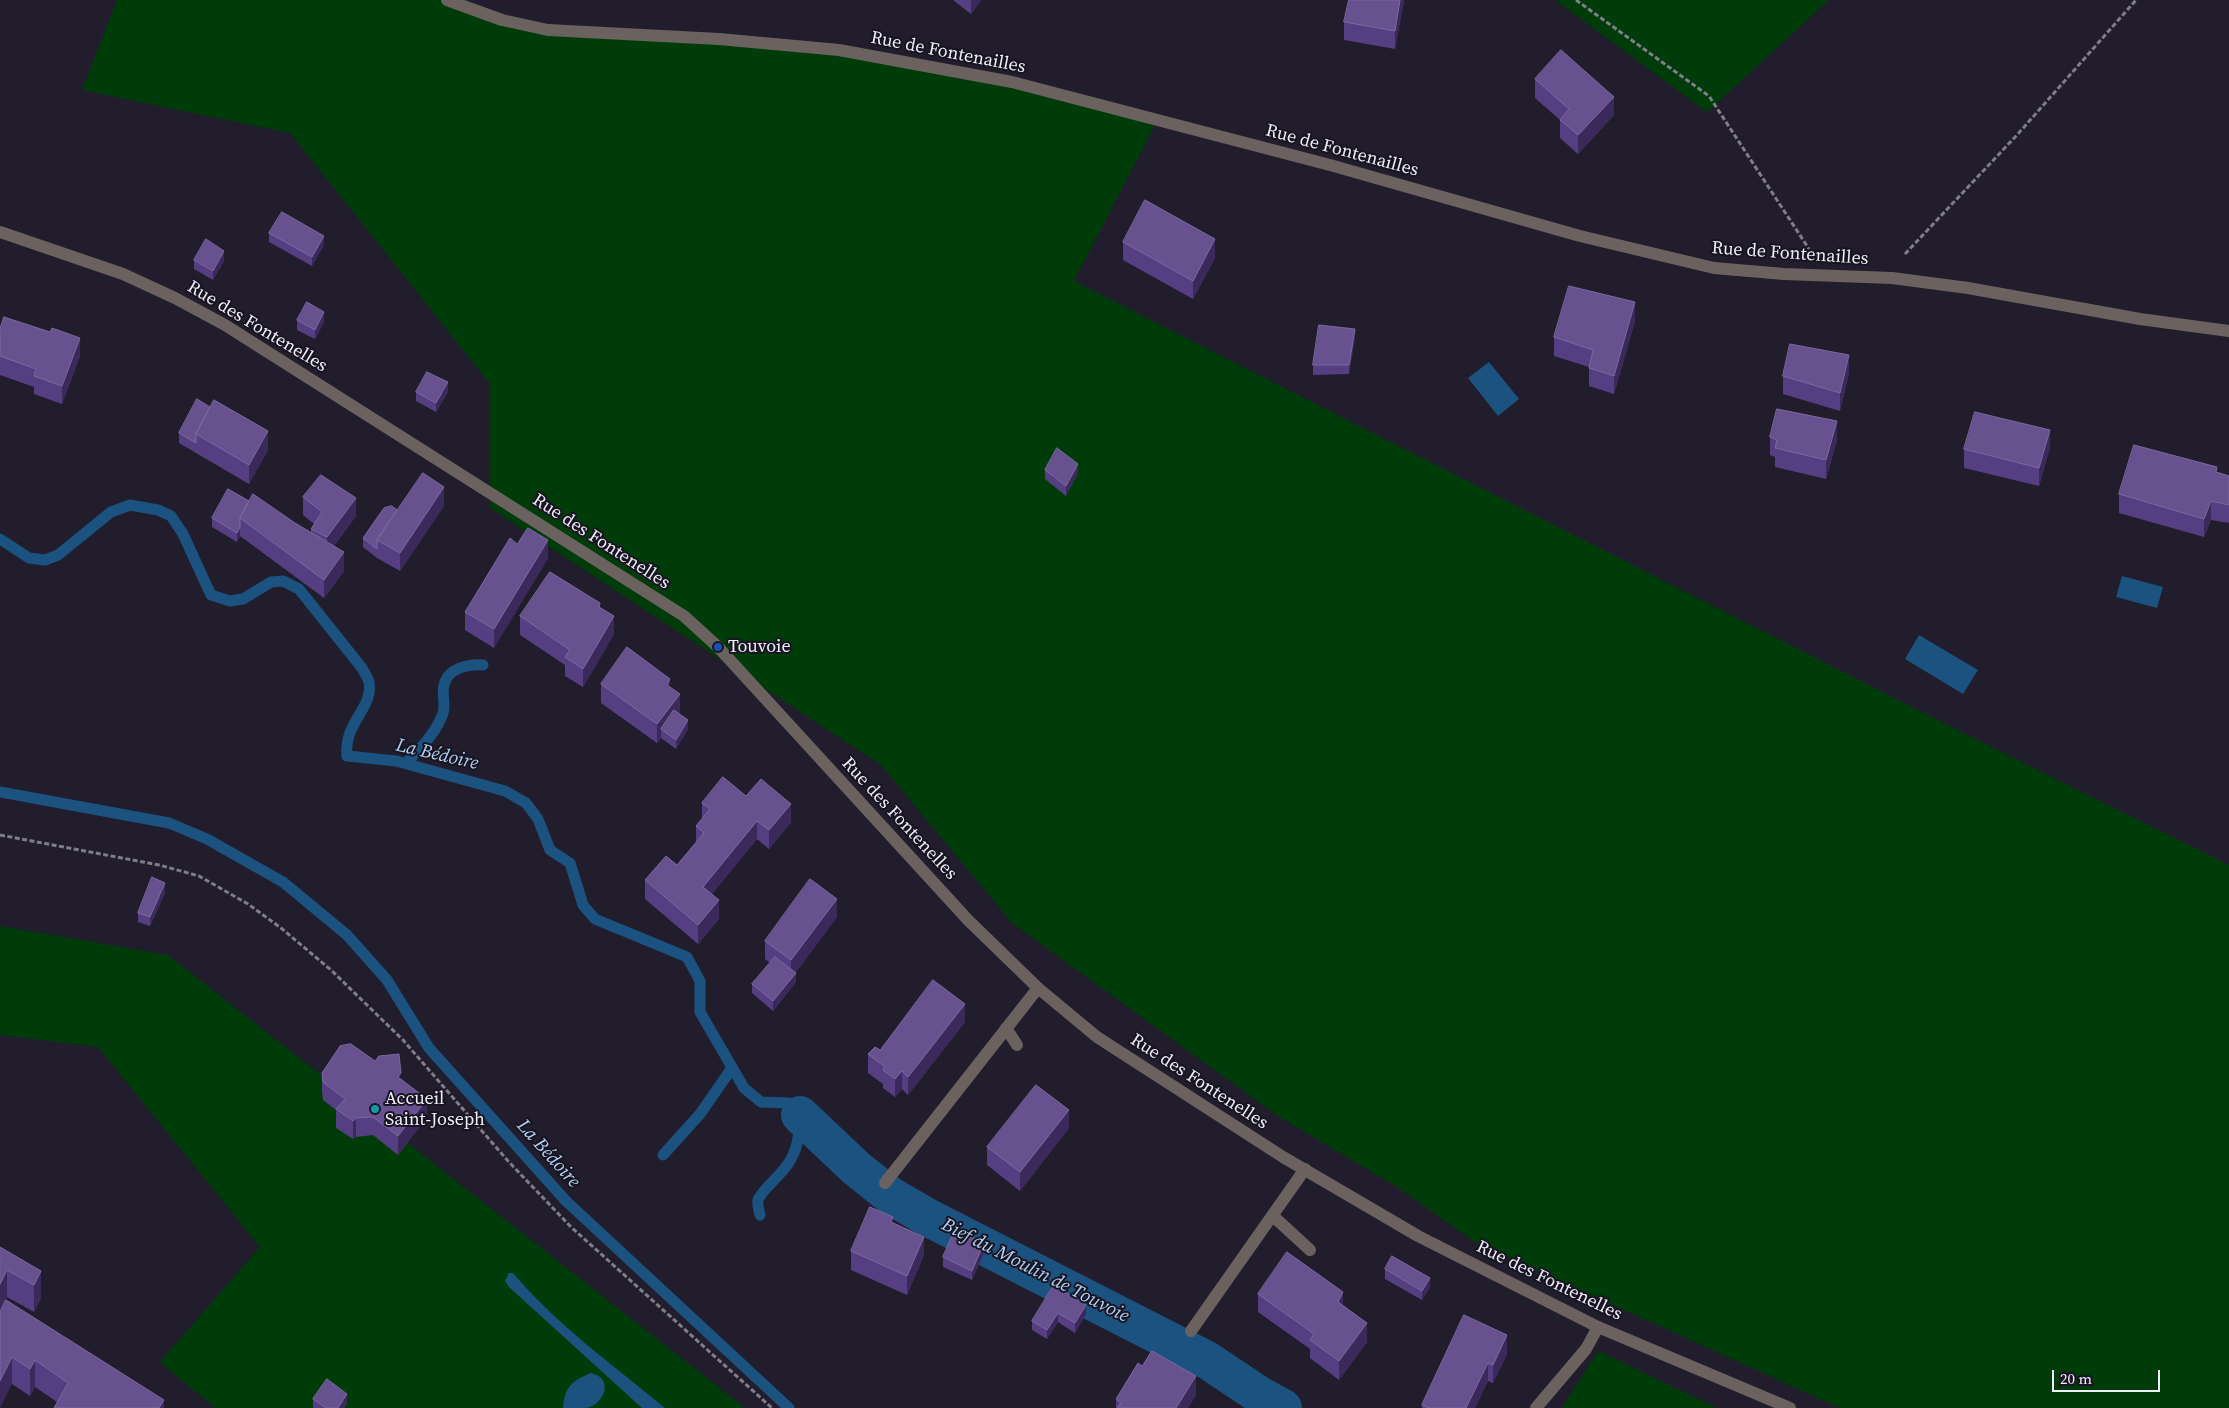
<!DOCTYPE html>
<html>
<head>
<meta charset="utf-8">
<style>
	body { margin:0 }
	#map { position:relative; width:2229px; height:1408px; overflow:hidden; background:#211d2c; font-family:"Source Serif 4",serif }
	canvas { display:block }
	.scale { position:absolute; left:2052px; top:1370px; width:108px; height:22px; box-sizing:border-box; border:2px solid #efedf7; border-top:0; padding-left:6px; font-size:15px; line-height:18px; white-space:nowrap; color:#efedf7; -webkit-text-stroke:4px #181422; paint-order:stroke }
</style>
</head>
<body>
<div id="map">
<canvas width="2229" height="1408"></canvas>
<div class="scale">20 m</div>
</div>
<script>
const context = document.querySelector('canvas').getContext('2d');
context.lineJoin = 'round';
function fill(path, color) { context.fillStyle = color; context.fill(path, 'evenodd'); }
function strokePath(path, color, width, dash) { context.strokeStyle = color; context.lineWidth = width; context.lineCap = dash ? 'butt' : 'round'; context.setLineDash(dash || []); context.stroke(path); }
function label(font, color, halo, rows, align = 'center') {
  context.font = font + ' "Source Serif 4",serif'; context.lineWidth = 4; context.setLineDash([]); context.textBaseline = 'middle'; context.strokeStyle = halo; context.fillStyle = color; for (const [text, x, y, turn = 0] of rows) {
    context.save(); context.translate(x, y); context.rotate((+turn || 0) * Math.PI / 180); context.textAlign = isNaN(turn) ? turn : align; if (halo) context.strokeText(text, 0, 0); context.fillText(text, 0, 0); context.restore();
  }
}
const green = new Path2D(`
	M 117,0 L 447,0 L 503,20 L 839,50 L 1158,119 L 1074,281 L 1963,733 L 2229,865 L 2229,1408 L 1840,1408 L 1475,1242 L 1397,1187 L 1278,1116 L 1012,923 L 881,765 L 490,508 L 490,384 L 290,133 L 82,90 Z
	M 1555,0 L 1829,0 L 1707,112 Z
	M 0,926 L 168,955 L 745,1408 L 215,1408 L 160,1362 L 260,1247 L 98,1047 L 0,1035 Z
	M 1598,1351 L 1717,1408 L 1562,1408 Z`);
const water = new Path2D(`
	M 1489,362 L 1519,399 L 1498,416 L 1468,378 Z
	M 2122,576 L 2163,587 L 2157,608 L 2116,597 Z
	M 1919,635 L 1978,670 L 1963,694 L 1905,659 Z
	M 509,1273 L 513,1273 C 557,1325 613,1365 665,1408 L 642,1408 L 509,1287 L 505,1281 Z
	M 591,1373 C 614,1378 605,1404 587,1408 C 580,1408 570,1408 563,1408 C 565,1386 572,1381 591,1373 Z`);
const stream = new Path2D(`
	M 0,539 L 29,558 L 45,560 L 58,555 L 111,512 L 130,505 L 158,510 L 171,516 L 183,534 L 211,595 L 230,601 L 243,599 L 271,582 L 283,581 L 299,589 L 362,668 C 364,672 368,678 369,682 C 374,708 343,723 347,756 L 396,761 L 505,791 L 526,803 L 538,819 L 550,850 L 570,863 L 583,905 L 595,919 L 687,957 L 700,981 L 700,1012 L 744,1088 L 761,1102 L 789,1103 L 800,1115 C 799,1130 799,1144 792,1157 C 786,1172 761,1190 758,1200 C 757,1205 759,1210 760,1215
	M 406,763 C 420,749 434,735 442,716 C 447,707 441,695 444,685 C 448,668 468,664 483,665
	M 0,792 L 169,823 L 207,839 L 283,882 L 347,935 L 387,980 L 429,1048 L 566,1201 L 789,1408
	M 663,1155 L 700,1114 L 732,1068`);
const canal = new Path2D(`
	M 800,1115 L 856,1168 L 891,1196 L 927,1217 L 1207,1360 L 1261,1396 L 1283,1408`);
const path = new Path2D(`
	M 1576,0 L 1709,96 L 1809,249
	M 1905,254 L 2017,135 L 2136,0
	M 0,835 L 159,865 L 199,876 L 248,904 L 281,928 L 331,970 L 403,1040 L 508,1161 L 571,1227 L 772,1408`);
const service = new Path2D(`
	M 1006,1028 L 1017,1045
	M 885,1183 L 1038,988
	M 1273,1216 L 1310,1250
	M 1191,1331 L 1305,1169`);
const minor = new Path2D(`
	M 447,0 L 502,20 L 548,30 L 719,39 L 839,50 L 1012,82 L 1330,165 L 1580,236 L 1714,268 L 1784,274 L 1892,278 L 1968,288 L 2140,319 L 2229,331
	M 1536,1408 L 1586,1349 L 1598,1327`);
const tertiary = new Path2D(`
	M 0,232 L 123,274 L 175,298 L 225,325 L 684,616 L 718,647 L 968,920 L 1038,988 L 1097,1037 L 1283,1157 L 1418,1236 L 1598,1327 L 1790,1408`);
const wall = new Path2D(`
	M 953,0 L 981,0 L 971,14 Z
	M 1404,0 L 1395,49 L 1344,40 L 1344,22 Z
	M 1535,79 L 1614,115 L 1578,154 L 1560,138 L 1560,120 L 1535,98 Z
	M 269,233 L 324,245 L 312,266 L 269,242 Z
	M 1123,242 L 1215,258 L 1193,299 L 1123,260 Z
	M 194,260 L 224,261 L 213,280 L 194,269 Z
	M 297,320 L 324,322 L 315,339 L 297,330 Z
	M 1635,321 L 1614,394 L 1589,386 L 1589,367 L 1554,356 L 1554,337 Z
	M 0,329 L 80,356 L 62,404 L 34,394 L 34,387 L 0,375 Z
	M 1355,338 L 1349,374 L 1313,375 L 1313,365 Z
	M 1849,373 L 1840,411 L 1783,394 L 1783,376 Z
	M 416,392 L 448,392 L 436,412 L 416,401 Z
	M 210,407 L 268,450 L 249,484 L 179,443 L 179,433 Z
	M 1770,437 L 1837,440 L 1826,479 L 1775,467 L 1775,457 L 1770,455 Z
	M 2050,448 L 2039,486 L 1964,468 L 1964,449 Z
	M 1045,470 L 1078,473 L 1066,496 L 1045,479 Z
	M 2217,472 L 2229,476 L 2229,523 L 2211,520 L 2204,537 L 2119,513 L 2119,494 Z
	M 303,497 L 356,516 L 334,546 L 344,571 L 324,598 L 240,536 L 237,542 L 212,527 L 212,518 L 249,501 L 295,523 L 311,533 L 311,529 L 314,524 L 303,515 Z
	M 444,506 L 400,571 L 377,558 L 363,547 L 363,538 L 397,510 Z
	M 517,544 L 548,558 L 494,648 L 465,630 L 465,612 Z
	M 600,608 L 614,634 L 583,687 L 565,676 L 565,665 L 520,635 L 520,616 Z
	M 601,684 L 670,688 L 680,712 L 679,713 L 688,729 L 676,749 L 661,738 L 657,743 L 601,703 Z
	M 746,796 L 791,822 L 769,849 L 757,839 L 712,894 L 719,919 L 698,944 L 645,899 L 645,880 L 677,865 L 696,843 L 696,826 L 702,819 L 702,803 Z
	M 165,893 L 150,926 L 138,922 L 138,913 Z
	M 837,917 L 796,972 L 796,982 L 773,1011 L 752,993 L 752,984 L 770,963 L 765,959 L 765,941 Z
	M 965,1022 L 908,1095 L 902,1089 L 895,1097 L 883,1088 L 883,1084 L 868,1073 L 868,1054 Z
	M 322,1073 L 401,1080 L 427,1117 L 398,1155 L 373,1135 L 356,1137 L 353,1139 L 336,1128 L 336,1110 L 323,1100 L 322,1091 Z
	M 1069,1128 L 1020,1191 L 987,1165 L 987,1147 Z
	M 893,1223 L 924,1255 L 907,1295 L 851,1270 L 851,1251 Z
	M 0,1247 L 41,1271 L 41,1298 L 34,1312 L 7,1297 L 0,1311 Z
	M 984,1253 L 972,1280 L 943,1267 L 943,1257 Z
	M 1385,1269 L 1430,1287 L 1422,1300 L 1385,1279 Z
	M 1258,1294 L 1343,1306 L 1367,1342 L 1339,1380 L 1310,1358 L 1310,1349 L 1258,1312 Z
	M 1086,1305 L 1086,1314 L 1075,1333 L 1058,1322 L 1047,1339 L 1032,1330 L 1032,1321 Z
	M 0,1312 L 164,1408 L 57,1402 L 35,1387 L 30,1396 L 12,1384 Z
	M 1464,1315 L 1507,1354 L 1493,1383 L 1488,1381 L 1475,1408 L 1422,1408 L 1422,1405 Z
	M 1196,1395 L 1188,1408 L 1116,1408 L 1116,1399 Z
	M 313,1399 L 347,1403 L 344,1408 L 313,1408 Z`);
const shadedWall = new Path2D(`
	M 971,0 L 981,0 L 971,14 Z
	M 1400,0 L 1404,0 L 1395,49 L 1395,31 Z
	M 1614,97 L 1614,115 L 1578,154 L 1578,135 Z
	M 324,236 L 324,245 L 312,266 L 312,257 Z
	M 1215,239 L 1215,258 L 1193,299 L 1193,281 Z
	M 224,251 L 224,261 L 213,280 L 213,271 Z
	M 1635,302 L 1635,321 L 1614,394 L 1614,376 Z
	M 324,312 L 324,322 L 315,339 L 315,330 Z
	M 1355,329 L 1355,338 L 1349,374 L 1349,365 Z
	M 80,338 L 80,356 L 62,404 L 62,386 Z
	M 1849,355 L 1849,373 L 1840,411 L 1840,393 Z
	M 448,382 L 448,392 L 436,412 L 436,403 Z
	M 1837,421 L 1837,440 L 1826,479 L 1826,460 Z
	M 2050,430 L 2050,448 L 2039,486 L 2039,468 Z
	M 268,431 L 268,450 L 249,484 L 249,465 Z
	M 1078,464 L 1078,473 L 1066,496 L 1066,486 Z
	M 444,487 L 444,506 L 400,571 L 400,553 Z
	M 356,498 L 356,516 L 327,555 L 327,537 Z
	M 2211,501 L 2211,520 L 2204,537 L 2204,519 Z
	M 240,527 L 240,536 L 237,542 L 237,533 Z
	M 548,540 L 548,558 L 494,648 L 494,629 Z
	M 344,552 L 344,571 L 324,598 L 324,580 Z
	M 614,616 L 614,634 L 583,687 L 583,669 Z
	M 670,679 L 670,697 L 667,685 Z
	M 680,694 L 680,712 L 665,732 L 661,729 L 661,738 L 657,743 L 657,724 Z
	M 688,720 L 688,729 L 676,749 L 676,740 Z
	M 791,804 L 791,822 L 769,849 L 769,830 Z
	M 757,821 L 757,839 L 703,905 L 703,887 Z
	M 165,883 L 165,893 L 150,926 L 150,917 Z
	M 837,899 L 837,917 L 791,979 L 791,960 Z
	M 719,900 L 719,919 L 698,944 L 698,925 Z
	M 796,973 L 796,982 L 773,1011 L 773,1001 Z
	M 965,1004 L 965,1022 L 908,1095 L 908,1077 Z
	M 902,1071 L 902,1089 L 895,1097 L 895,1079 Z
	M 427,1099 L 427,1117 L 398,1155 L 398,1136 Z
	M 1069,1110 L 1069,1128 L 1020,1191 L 1020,1172 Z
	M 356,1118 L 356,1137 L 353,1139 L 353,1121 Z
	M 924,1237 L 924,1255 L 907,1295 L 907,1276 Z
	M 984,1243 L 984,1253 L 972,1280 L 972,1271 Z
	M 7,1270 L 7,1297 L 0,1311 L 0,1284 Z
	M 41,1271 L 41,1298 L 34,1312 L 34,1285 Z
	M 1430,1278 L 1430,1287 L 1422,1300 L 1422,1291 Z
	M 1343,1292 L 1343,1311 L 1338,1302 Z
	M 1086,1305 L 1086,1314 L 1075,1333 L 1075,1323 Z
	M 1058,1313 L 1058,1322 L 1047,1339 L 1047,1330 Z
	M 1367,1323 L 1367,1342 L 1339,1380 L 1339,1361 Z
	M 1507,1335 L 1507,1354 L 1493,1383 L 1493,1365 Z
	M 12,1357 L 12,1384 L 0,1408 L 0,1381 Z
	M 35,1360 L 35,1387 L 30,1396 L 30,1369 Z
	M 1488,1363 L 1488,1381 L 1475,1408 L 1466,1408 Z
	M 1196,1376 L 1196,1395 L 1188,1408 L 1176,1408 Z
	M 347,1394 L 347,1403 L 344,1408 L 338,1408 Z
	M 164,1400 L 164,1408 L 159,1408 Z`);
const building = new Path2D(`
	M 1349,0 L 1400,0 L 1395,31 L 1344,22 Z
	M 1561,50 L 1614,97 L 1578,135 L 1560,120 L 1569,109 L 1535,79 Z
	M 1145,200 L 1215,239 L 1193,281 L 1123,242 Z
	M 282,212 L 324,236 L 312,257 L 269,233 Z
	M 206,239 L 224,251 L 213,271 L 194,260 Z
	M 1569,286 L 1635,302 L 1614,376 L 1589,368 L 1593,350 L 1554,337 Z
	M 307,302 L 324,312 L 315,330 L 297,320 Z
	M 4,317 L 50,332 L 52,328 L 80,338 L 62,386 L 34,376 L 36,369 L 0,356 L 0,329 Z
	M 1319,325 L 1355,329 L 1349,365 L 1313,365 Z
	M 1790,344 L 1849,355 L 1840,393 L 1783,376 Z
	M 427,372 L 448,382 L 436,403 L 416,392 Z
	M 197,399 L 210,407 L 196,434 L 196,443 L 179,433 Z
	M 214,400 L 268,431 L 249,465 L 196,434 Z
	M 1777,409 L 1837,421 L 1826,460 L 1775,448 L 1777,440 L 1770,437 Z
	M 1975,412 L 2050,430 L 2039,468 L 1964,449 Z
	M 2134,445 L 2217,467 L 2216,472 L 2229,476 L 2229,505 L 2211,501 L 2204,519 L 2119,494 Z
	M 1057,448 L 1078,464 L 1066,486 L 1045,470 Z
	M 423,473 L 444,487 L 400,553 L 377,540 Z
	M 321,475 L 356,498 L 327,537 L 311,529 L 322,512 L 303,497 Z
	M 228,489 L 249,501 L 240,518 L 240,527 L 237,533 L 212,518 Z
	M 253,494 L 295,523 L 344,552 L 324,580 L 240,518 Z
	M 392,506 L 397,510 L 377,540 L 377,549 L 363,538 L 384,508 Z
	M 528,528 L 548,540 L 494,629 L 465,612 L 510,538 L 517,544 Z
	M 550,572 L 600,603 L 599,607 L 614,616 L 583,669 L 565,657 L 570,650 L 520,616 Z
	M 627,647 L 670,679 L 667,685 L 680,694 L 657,724 L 601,684 Z
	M 674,710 L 688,720 L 676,740 L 661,729 Z
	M 723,777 L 746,796 L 761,779 L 791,804 L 769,830 L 757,821 L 703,887 L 719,900 L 698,925 L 645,880 L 666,856 L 677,865 L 704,833 L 696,826 L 710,809 L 702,803 Z
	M 152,877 L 165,883 L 150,917 L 138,913 Z
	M 810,879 L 837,899 L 791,960 L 765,941 Z
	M 775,957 L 796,973 L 773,1001 L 752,984 Z
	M 933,980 L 965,1004 L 908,1077 L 902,1071 L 895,1079 L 883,1070 L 885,1067 L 868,1054 L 875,1047 L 880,1050 Z
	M 351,1044 L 375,1061 L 379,1056 L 399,1054 L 401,1073 L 398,1077 L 427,1099 L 398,1136 L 373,1117 L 356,1118 L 353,1121 L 336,1109 L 345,1099 L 323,1082 L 322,1073 L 340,1046 Z
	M 1036,1085 L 1069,1110 L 1020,1172 L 987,1147 Z
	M 870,1207 L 893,1217 L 891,1222 L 924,1237 L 907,1276 L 851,1251 Z
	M 955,1230 L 984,1243 L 972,1271 L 943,1257 Z
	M 0,1247 L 41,1271 L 34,1285 L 7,1270 L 0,1284 Z
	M 1287,1252 L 1343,1292 L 1338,1302 L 1367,1323 L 1339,1361 L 1310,1340 L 1314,1334 L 1258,1294 Z
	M 1392,1256 L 1430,1278 L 1422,1291 L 1385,1269 Z
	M 1054,1285 L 1086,1305 L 1075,1323 L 1058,1313 L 1047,1330 L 1032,1321 Z
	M 6,1300 L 164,1400 L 159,1408 L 54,1408 L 68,1383 L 35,1360 L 30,1369 L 12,1357 L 0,1381 L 0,1312 Z
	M 1464,1315 L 1507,1335 L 1493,1365 L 1488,1363 L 1466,1408 L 1428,1408 L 1422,1405 Z
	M 1152,1351 L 1196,1376 L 1176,1408 L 1117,1408 L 1121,1403 L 1116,1399 L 1138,1363 L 1142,1366 Z
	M 327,1379 L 347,1394 L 338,1408 L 326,1408 L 313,1399 Z`);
const markers = [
	[718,647,5,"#1a4fb4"],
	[375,1109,5,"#0f9aa8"]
];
const streetNames = [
	["Rue de Fontenailles",948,53,11],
	["Rue de Fontenailles",1342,151,15],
	["Rue de Fontenailles",1790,254,4],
	["Rue des Fontenelles",257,327,31],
	["Rue des Fontenelles",601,542,33],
	["Rue des Fontenelles",899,819,47],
	["Rue des Fontenelles",1199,1082,33],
	["Rue des Fontenelles",1549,1281,26]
];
const poiNames = [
	["Touvoie",728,647],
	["Accueil",385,1099],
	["Saint-Joseph",385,1120]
];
const waterNames = [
	["La Bédoire",437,755,13],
	["La Bédoire",548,1154,48],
	["Bief du Moulin de Touvoie",1035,1271,27]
];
fill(green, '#003c09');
fill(water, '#1b5280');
strokePath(stream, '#1b5280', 11);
strokePath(canal, '#1b5280', 38);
strokePath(path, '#807d8a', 3, [5, 2.5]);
strokePath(service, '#6b625f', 12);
strokePath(minor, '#6b625f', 12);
strokePath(tertiary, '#6b625f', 12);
fill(wall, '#563e82');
fill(shadedWall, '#3a295a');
fill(building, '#67518e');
strokePath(building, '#7c699f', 1);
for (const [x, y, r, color] of markers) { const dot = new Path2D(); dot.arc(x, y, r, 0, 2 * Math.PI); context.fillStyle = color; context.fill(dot); strokePath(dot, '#181422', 2); }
label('18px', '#efedf7', '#181422', streetNames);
label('18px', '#efedf7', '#181422', poiNames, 'left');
label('italic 19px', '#afd1f2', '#181422', waterNames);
</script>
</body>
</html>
